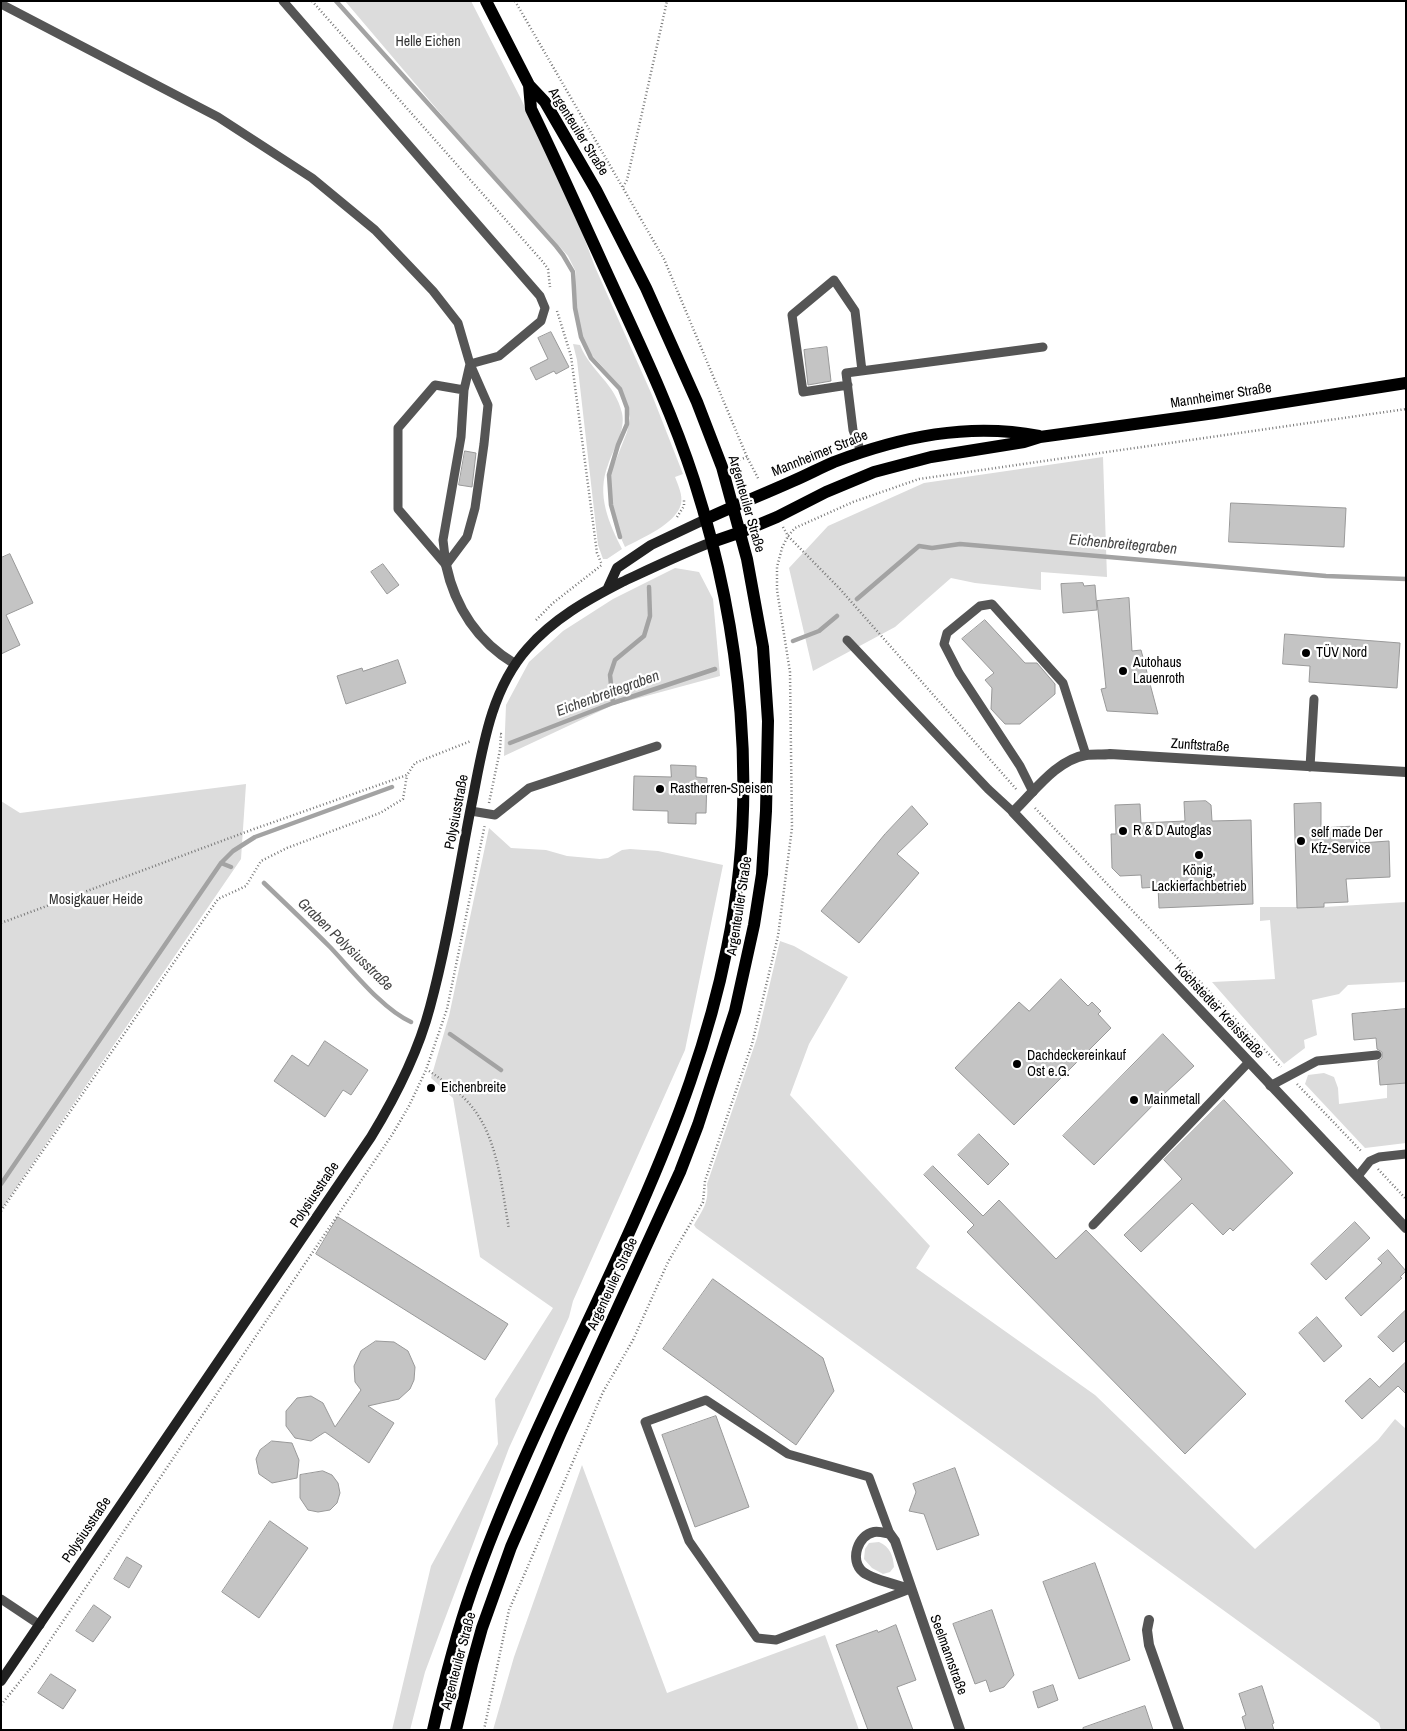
<!DOCTYPE html>
<html>
<head>
<meta charset="utf-8">
<style>
	body { margin:0 }
	#map { position:relative; width:1407px; height:1731px; overflow:hidden; background:#fff; font-family:"Archivo Narrow",sans-serif }
	canvas { display:block }
	.frame { position:absolute; inset:0; border:2px solid #000; pointer-events:none }
</style>
</head>
<body>
<div id="map">
<canvas width="1407" height="1731"></canvas>
<div class="frame"></div>
</div>
<script>
const context = document.querySelector('canvas').getContext('2d');
context.lineJoin = 'round';
function fill(path, color) { context.fillStyle = color; context.fill(path, 'evenodd'); }
function strokePath(path, color, width, dash) { context.strokeStyle = color; context.lineWidth = width; context.lineCap = dash ? 'butt' : 'round'; context.setLineDash(dash || []); context.stroke(path); }
function label(font, color, halo, rows, align = 'center') {
  context.font = font + ' "Archivo Narrow",sans-serif'; context.lineWidth = 4.5; context.setLineDash([]); context.textBaseline = 'middle'; context.strokeStyle = halo; context.fillStyle = color; for (const [text, x, y, turn = 0] of rows) {
    context.save(); context.translate(x, y); context.rotate((+turn || 0) * Math.PI / 180); context.textAlign = isNaN(turn) ? turn : align; if (halo) context.strokeText(text, 0, 0); context.fillText(text, 0, 0); context.restore();
  }
}
const green = new Path2D(`
	M 345,1 L 471,1 L 522,101 L 582,232 L 595,267 L 652,395 L 683,474 L 675,477 C 678,485 683,495 681,504 C 676,524 642,538 625,547 L 615,525 L 610,501 L 609,484 L 610,475 L 627,432 L 630,418 L 624,397 L 618,384 L 590,353 L 581,333 L 575,304 L 576,272 L 568,256 L 458,134 Z
	M 573,344 L 580,345 C 591,372 615,383 622,413 C 626,431 613,449 608,465 C 596,495 609,523 622,549 L 607,559 L 603,559 L 598,545 L 577,360 Z
	M 1103,457 L 1107,577 L 1041,572 L 1041,590 L 975,583 L 951,578 L 895,627 L 813,671 L 789,568 L 828,526 L 924,483 Z
	M 675,568 L 699,572 L 713,599 L 720,676 L 613,705 L 504,756 L 506,705 L 529,662 L 563,631 L 613,599 Z
	M 246,784 L 241,859 L 1,1210 L 1,801 L 20,813 Z
	M 489,828 L 511,848 L 546,850 L 567,856 L 600,859 L 608,858 L 622,850 L 630,849 L 658,851 L 723,865 L 685,1050 L 573,1301 L 569,1317 L 509,1448 L 425,1672 L 410,1730 L 392,1730 L 431,1566 L 498,1444 L 495,1399 L 553,1308 L 480,1257 L 453,1098 L 431,1078 L 449,1016 Z
	M 1406,902 L 1406,982 L 1348,985 L 1339,994 L 1312,1000 L 1317,1035 L 1304,1040 L 1305,1048 L 1284,1064 L 1212,982 L 1275,979 L 1270,920 L 1260,921 L 1260,907 L 1324,907 Z
	M 780,941 L 794,946 L 848,977 L 809,1044 L 790,1095 L 930,1246 L 916,1268 L 1095,1395 L 1255,1549 L 1378,1440 L 1395,1419 L 1406,1429 L 1406,1730 L 1381,1730 L 1379,1723 L 696,1228 L 694,1225 C 703,1209 709,1203 707,1184 L 757,1038 Z
	M 1324,1073 L 1334,1077 L 1338,1088 L 1339,1104 L 1387,1098 L 1387,1084 L 1406,1083 L 1406,1143 L 1365,1148 L 1305,1084 L 1308,1075 Z
	M 582,1465 L 667,1693 L 825,1635 L 859,1730 L 493,1730 L 514,1657 Z
	M 879,1542 C 890,1547 893,1555 894,1567 L 890,1572 L 883,1574 L 872,1568 L 864,1559 L 865,1549 L 869,1543 Z`);
const stream = new Path2D(`
	M 336,1 L 556,246 L 563,255 L 573,272 L 575,308 L 581,337 L 591,358 L 620,389 L 627,408 L 627,424 L 618,445 L 609,475 L 611,505 L 620,537
	M 857,599 L 919,546 L 932,548 L 960,544 L 1326,576 L 1406,579
	M 793,641 L 819,631 L 837,616
	M 613,703 L 610,675 L 615,660 L 644,636 L 650,616 L 649,587
	M 510,743 L 613,703 L 715,669
	M 221,863 L 231,867
	M 264,883 C 286,904 308,925 330,947 C 352,970 382,1009 411,1022
	M 450,1034 L 501,1070
	M 1,1184 L 221,863 L 233,851 L 255,837 L 392,787`);
const building = new Path2D(`
	M 551,332 L 569,367 L 556,374 L 554,371 L 536,380 L 530,368 L 548,359 L 538,338 Z
	M 827,347 L 831,381 L 808,385 L 804,350 Z
	M 465,451 L 476,453 L 472,487 L 459,485 Z
	M 1231,503 L 1346,508 L 1344,547 L 1229,542 Z
	M 10,554 L 33,603 L 6,615 L 20,645 L 1,654 L 1,558 Z
	M 383,564 L 399,585 L 387,594 L 371,572 Z
	M 1083,583 L 1084,586 L 1095,585 L 1097,610 L 1063,613 L 1061,584 Z
	M 1129,598 L 1132,651 L 1141,650 L 1158,714 L 1107,711 L 1101,689 L 1106,688 L 1097,601 Z
	M 985,620 L 1025,663 L 1037,663 L 1055,684 L 1055,694 L 1020,724 L 1005,724 L 991,709 L 992,688 L 985,680 L 994,673 L 962,639 Z
	M 1285,634 L 1400,643 L 1397,688 L 1309,682 L 1310,666 L 1283,664 Z
	M 398,660 L 406,683 L 346,704 L 337,676 L 362,668 L 363,671 Z
	M 671,765 L 696,766 L 696,777 L 707,778 L 706,813 L 696,813 L 696,824 L 668,823 L 668,811 L 633,810 L 634,776 L 671,777 Z
	M 1206,801 L 1211,805 L 1212,821 L 1251,820 L 1253,904 L 1159,908 L 1158,887 L 1142,888 L 1141,875 L 1120,876 L 1112,868 L 1111,834 L 1116,834 L 1115,805 L 1140,804 L 1141,823 L 1185,821 L 1184,802 Z
	M 1321,803 L 1321,828 L 1354,826 L 1359,831 L 1360,843 L 1389,841 L 1390,877 L 1346,879 L 1348,902 L 1324,903 L 1324,907 L 1297,908 L 1294,804 Z
	M 912,806 L 928,824 L 897,854 L 919,873 L 859,943 L 821,911 L 885,834 Z
	M 1061,979 L 1088,1006 L 1092,1002 L 1101,1011 L 1098,1014 L 1111,1028 L 1014,1125 L 955,1068 L 1019,1002 L 1029,1011 Z
	M 1406,1009 L 1406,1083 L 1380,1085 L 1378,1061 L 1382,1058 L 1382,1052 L 1377,1049 L 1376,1038 L 1354,1040 L 1352,1014 Z
	M 1163,1034 L 1194,1066 L 1164,1094 L 1094,1165 L 1063,1136 Z
	M 325,1041 L 368,1070 L 351,1095 L 343,1090 L 325,1117 L 274,1081 L 292,1055 L 308,1066 Z
	M 1224,1100 L 1293,1173 L 1233,1231 L 1230,1228 L 1223,1235 L 1192,1203 L 1141,1252 L 1124,1235 L 1182,1179 L 1164,1160 Z
	M 979,1134 L 1009,1164 L 988,1185 L 958,1155 Z
	M 933,1166 L 983,1216 L 999,1200 L 1056,1259 L 1086,1230 L 1246,1394 L 1185,1454 L 967,1232 L 974,1225 L 924,1175 Z
	M 338,1217 L 508,1324 L 485,1360 L 316,1254 Z
	M 1355,1222 L 1370,1238 L 1326,1280 L 1311,1264 Z
	M 1388,1250 L 1406,1271 L 1400,1277 L 1402,1278 L 1361,1316 L 1345,1298 L 1382,1263 L 1378,1259 Z
	M 713,1279 L 823,1358 L 834,1391 L 796,1445 L 663,1349 Z
	M 1406,1310 L 1406,1340 L 1393,1352 L 1378,1337 Z
	M 1317,1317 L 1342,1346 L 1324,1362 L 1299,1333 Z
	M 376,1341 L 394,1342 L 408,1351 L 415,1367 L 414,1380 L 410,1389 L 399,1399 L 368,1406 L 394,1423 L 369,1463 L 325,1432 L 311,1441 L 295,1438 L 286,1426 L 286,1411 L 297,1398 L 311,1396 L 323,1403 L 335,1427 L 361,1390 L 355,1382 L 354,1366 L 361,1351 Z
	M 1406,1362 L 1406,1394 L 1398,1386 L 1362,1419 L 1345,1401 L 1370,1378 L 1379,1387 Z
	M 716,1416 L 749,1507 L 695,1527 L 662,1435 Z
	M 272,1441 L 292,1443 L 299,1460 L 297,1478 L 272,1483 L 259,1474 L 256,1459 L 260,1450 Z
	M 955,1468 L 979,1535 L 937,1550 L 924,1514 L 909,1511 L 916,1492 L 913,1484 Z
	M 323,1471 L 332,1475 L 338,1483 L 340,1493 L 337,1503 L 330,1510 L 318,1512 L 308,1510 L 300,1498 L 300,1475 Z
	M 270,1521 L 308,1548 L 259,1618 L 222,1592 Z
	M 127,1557 L 142,1566 L 129,1588 L 114,1579 Z
	M 1095,1563 L 1130,1660 L 1079,1679 L 1043,1582 Z
	M 94,1605 L 111,1617 L 93,1642 L 76,1631 Z
	M 992,1610 L 1014,1675 L 1004,1687 L 990,1692 L 986,1680 L 975,1684 L 953,1624 Z
	M 896,1625 L 916,1680 L 897,1687 L 913,1730 L 868,1730 L 836,1645 L 877,1630 L 878,1632 Z
	M 51,1674 L 76,1690 L 63,1709 L 38,1693 Z
	M 1053,1685 L 1058,1700 L 1038,1708 L 1033,1692 Z
	M 1262,1686 L 1274,1723 L 1272,1724 L 1274,1730 L 1246,1730 L 1242,1717 L 1246,1715 L 1239,1694 Z
	M 1145,1706 L 1153,1730 L 1083,1730 L 1083,1728 Z`);
const path = new Path2D(`
	M 312,1 L 543,262 L 548,269 L 550,287
	M 515,1 L 664,259 L 747,457 L 759,480
	M 623,187 L 627,180 L 667,1
	M 557,311 L 571,356 L 597,553 L 602,565
	M 733,462 L 747,457
	M 677,517 L 684,506 L 684,500
	M 783,527 L 788,536 L 840,589 L 1017,790
	M 536,620 L 553,603 L 603,564
	M 489,803 L 500,750 L 501,734 L 498,734
	M 1035,808 L 1281,1067
	M 1,923 L 254,829 L 407,775 L 415,763 L 471,741
	M 429,1071 C 442,1080 455,1088 466,1100 C 498,1133 501,1185 509,1229
	M 1297,1084 L 1362,1152
	M 1378,1169 L 1406,1199
	M 1,1211 L 218,899 L 246,886 L 261,861 L 287,848 L 380,813 L 403,799 L 407,775
	M 1,1705 L 34,1664 L 392,1135 L 409,1106 L 426,1070 L 447,1009 L 485,824
	M 484,1730 L 509,1610 L 603,1392 L 633,1340 L 668,1262 L 703,1202 L 705,1181 L 752,1044 L 778,936 L 792,828 L 790,672 L 777,590 L 777,567 L 782,548 L 788,536 L 795,528 L 853,502 L 919,479 L 1406,409`);
const lane = new Path2D(`
	M 283,1 L 540,296 L 545,308 L 541,321 L 499,356 L 470,364 L 488,405 L 484,444 L 475,508 L 467,537 L 446,565
	M 1,4 L 218,117 L 312,178 L 375,230 L 433,291 L 458,323 L 470,364 L 464,390 L 461,437 L 443,540 L 446,565
	M 848,385 L 803,392 L 792,315 L 834,280 L 855,311 L 862,371
	M 861,452 L 853,430 L 846,373 L 1043,347
	M 446,565 L 398,509 L 398,428 L 435,385 L 464,390
	M 847,640 L 988,789 L 1013,812
	M 1310,767 L 1314,699
	M 1033,792 L 1020,766 L 959,673 L 944,644 L 947,633 L 980,606 L 992,604 L 1063,683 L 1086,755
	M 471,811 L 495,815 L 529,788 L 657,746
	M 1270,1086 L 1317,1061 L 1377,1055
	M 1358,1176 L 1370,1161 L 1379,1157 L 1406,1154
	M 1093,1225 L 1248,1063
	M 890,1534 L 869,1477 L 788,1454 L 706,1400 L 645,1422 L 689,1541 L 757,1638 L 776,1640 L 910,1589
	M 1,1599 L 40,1625`);
const street = new Path2D(`
	M 446,565 C 455,607 478,642 515,664
	M 1406,772 L 1110,754 C 1102,755 1094,754 1086,755 C 1056,760 1034,792 1013,812 L 1406,1228
	M 910,1589 C 898,1585 873,1580 863,1572 C 849,1560 858,1535 874,1532 C 879,1531 885,1533 890,1534 L 895,1541 L 960,1730
	M 1149,1620 L 1147,1630 L 1149,1645 L 1179,1730`);
const secondary = new Path2D(`
	M 607,590 L 617,568 L 651,545 L 706,519
	M 1,1681 L 371,1137 C 396,1096 418,1053 430,1007 C 448,941 458,873 471,807 C 482,753 489,692 527,649 C 553,619 587,600 622,582 C 652,568 681,554 712,542`);
const primary = new Path2D(`
	M 706,519 C 734,506 764,494 793,481 C 807,475 820,468 834,462 C 900,437 969,422 1039,436
	M 712,542 L 741,532 L 777,517 L 826,492 L 874,472 L 931,457 L 1024,442 L 1040,437 L 1215,413 L 1406,383
	M 433,1730 C 444,1682 456,1635 472,1589 C 518,1458 584,1336 639,1210 C 676,1126 709,1039 727,948 C 759,794 742,630 694,480 C 669,403 633,331 600,258 C 577,208 555,158 531,109 L 529,85
	M 456,1730 L 472,1664 L 482,1628 L 511,1547 L 561,1432 L 680,1172 L 698,1125 L 735,1011 L 754,925 L 762,874 L 766,811 L 768,721 L 763,647 L 747,559 L 722,467 L 697,402 L 646,288 L 596,190 L 545,102 L 529,85 L 486,1`);
const markers = [
	[1306,653,5,"#000"],
	[1123,671,5,"#000"],
	[660,789,5,"#000"],
	[1123,831,5,"#000"],
	[1301,841,5,"#000"],
	[1199,855,5,"#000"],
	[1017,1064,5,"#000"],
	[431,1088,5,"#000"],
	[1134,1100,5,"#000"]
];
const parkNames = [
	["Helle Eichen",428,42],
	["Mosigkauer Heide",96,900]
];
const streetNames = [
	["Argenteuiler Straße",578,132,58],
	["Mannheimer Straße",1221,396,-9],
	["Mannheimer Straße",820,454,-22],
	["Argenteuiler Straße",746,504,74],
	["Zunftstraße",1200,746,4],
	["Polysiusstraße",457,812,-79],
	["Argenteuiler Straße",740,906,-81],
	["Kochstedter Kreisstraße",1219,1011,47],
	["Polysiusstraße",315,1195,-56],
	["Argenteuiler Straße",613,1284,-65],
	["Polysiusstraße",87,1530,-56],
	["Seelmannstraße",948,1655,70],
	["Argenteuiler Straße",459,1661,-75]
];
const poiNames = [
	["TÜV Nord",1316,653],
	["Autohaus",1133,663],
	["Lauenroth",1133,679],
	["Rastherren-Speisen",670,789],
	["R & D Autoglas",1133,831],
	["self made Der",1311,833],
	["Kfz-Service",1311,849],
	["König,",1199,871,"center"],
	["Lackierfachbetrieb",1199,887,"center"],
	["Dachdeckereinkauf",1027,1056],
	["Ost e.G.",1027,1072],
	["Eichenbreite",441,1088],
	["Mainmetall",1144,1100]
];
const waterNames = [
	["Eichenbreitegraben",1123,545,5],
	["Eichenbreitegraben",608,694,-20],
	["Graben Polysiusstraße",345,945,44]
];
fill(green, '#dcdcdc');
strokePath(stream, '#a3a3a3', 4.5);
fill(building, '#c4c4c4');
strokePath(building, '#999', 1);
strokePath(path, '#777', 2.5, [1, 2.5]);
strokePath(lane, '#555', 9);
strokePath(street, '#555', 10);
strokePath(secondary, '#222', 10);
strokePath(primary, '#000', 12);
for (const [x, y, r, color] of markers) { const dot = new Path2D(); dot.arc(x, y, r, 0, 2 * Math.PI); context.fillStyle = color; context.fill(dot); strokePath(dot, '#fff', 2); }
label('14px', '#333', '#fff', parkNames);
label('14px', '#000', '#fff', streetNames);
label('14px', '#000', '#fff', poiNames, 'left');
label('italic 15px', '#444', '#fff', waterNames);
</script>
</body>
</html>
